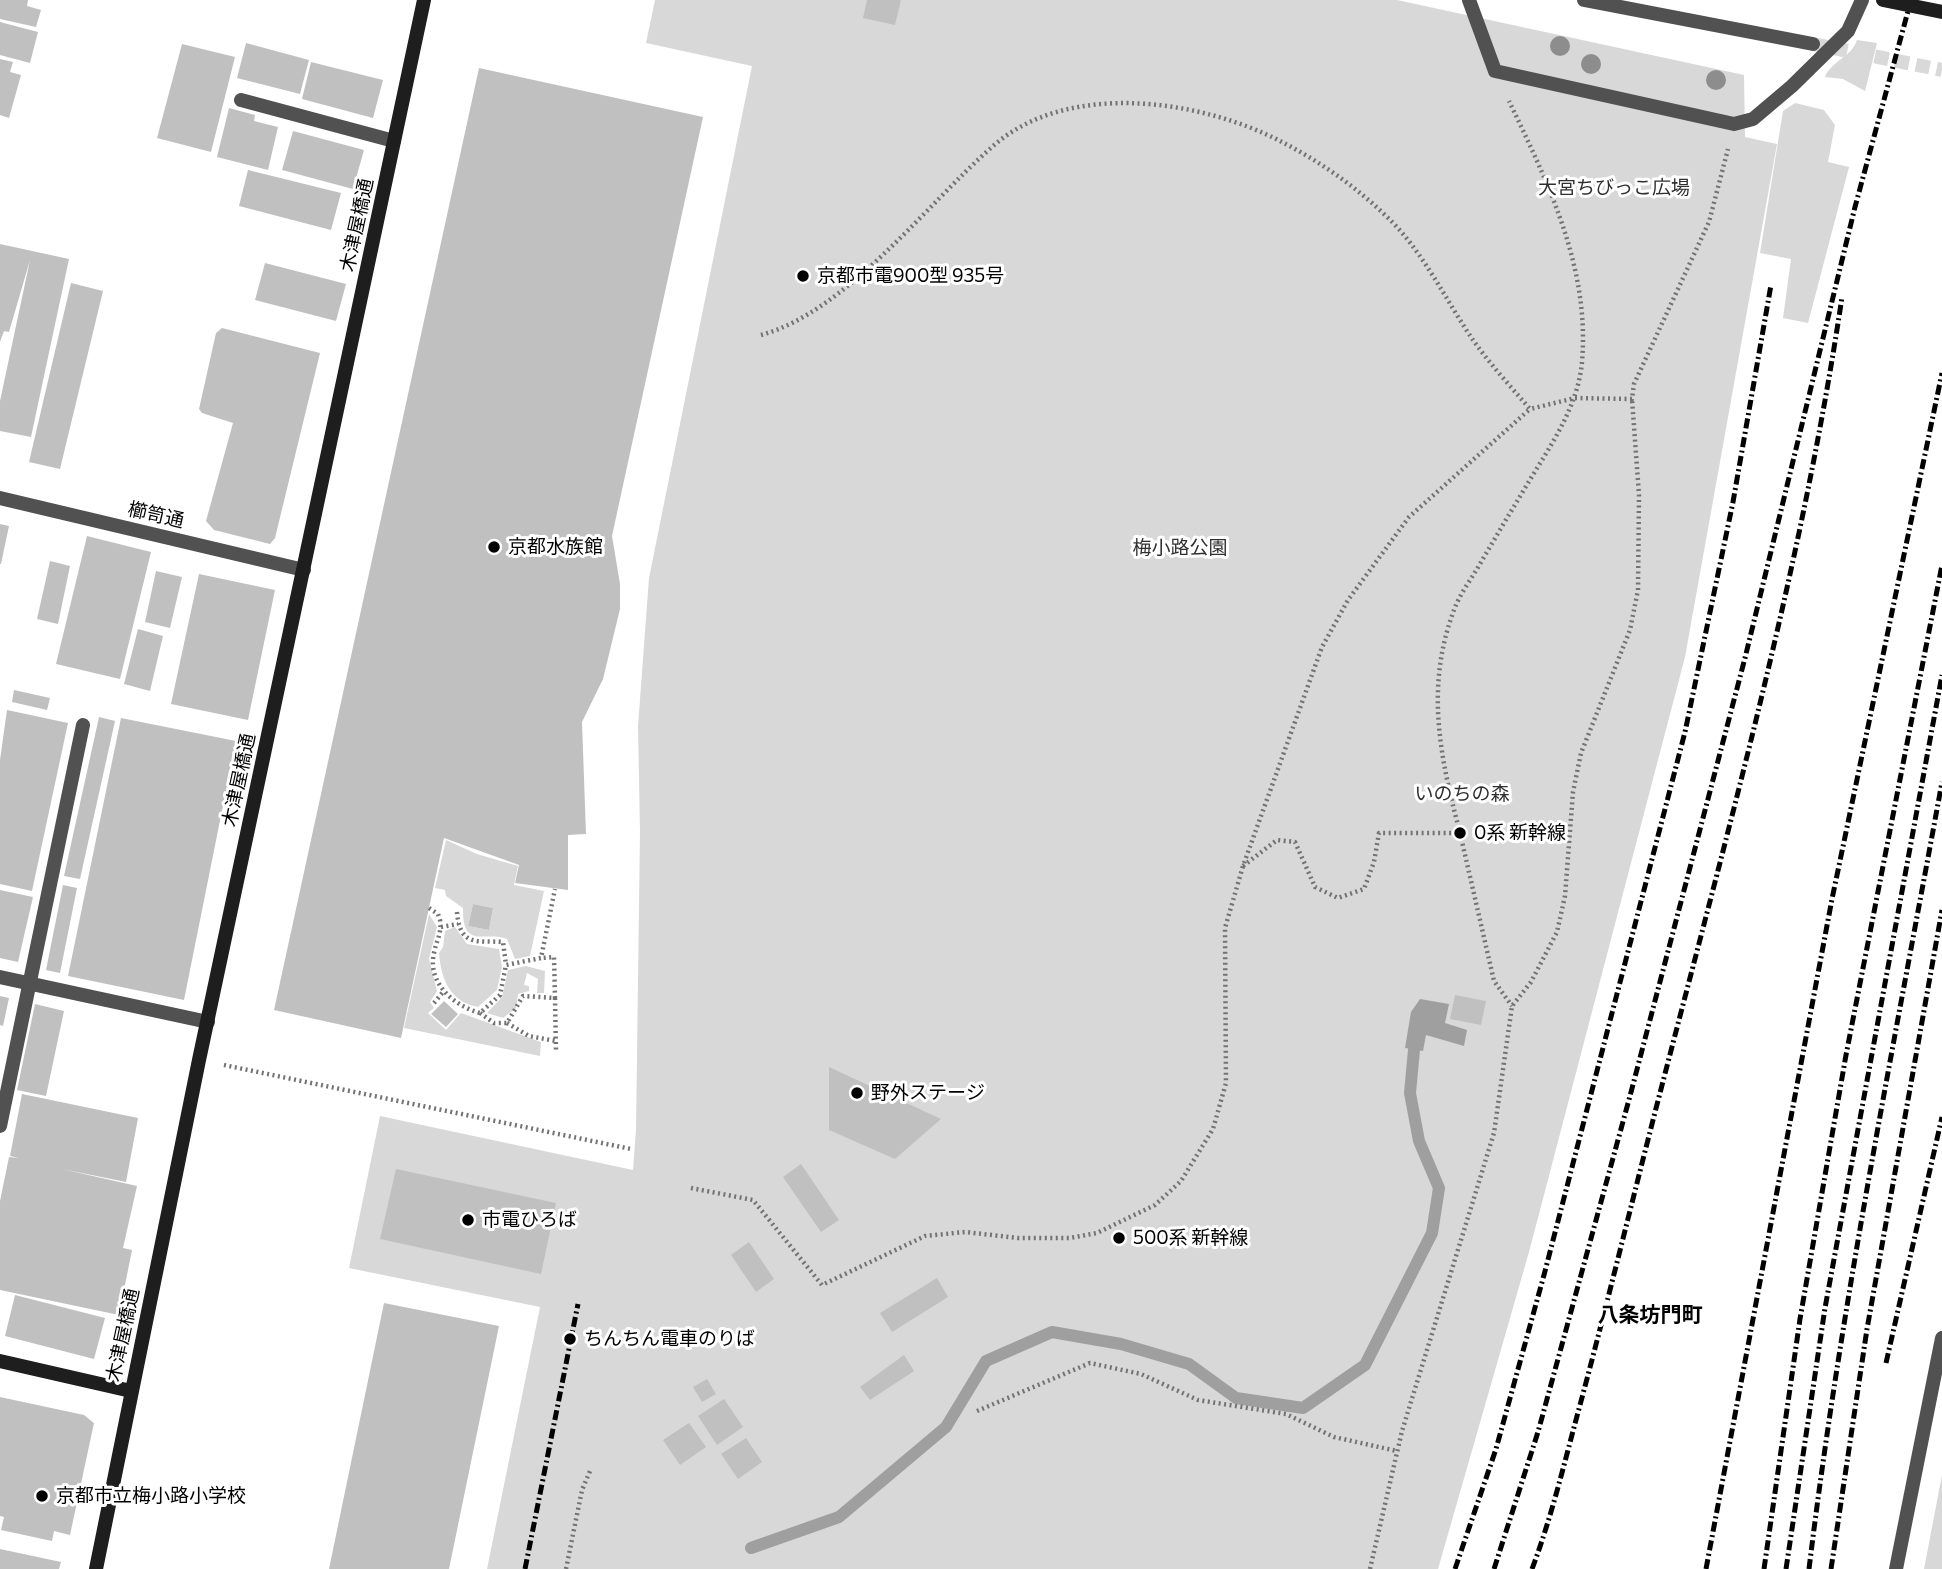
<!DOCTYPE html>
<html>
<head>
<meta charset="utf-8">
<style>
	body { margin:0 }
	canvas { display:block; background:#fff }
</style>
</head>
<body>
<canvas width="1942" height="1569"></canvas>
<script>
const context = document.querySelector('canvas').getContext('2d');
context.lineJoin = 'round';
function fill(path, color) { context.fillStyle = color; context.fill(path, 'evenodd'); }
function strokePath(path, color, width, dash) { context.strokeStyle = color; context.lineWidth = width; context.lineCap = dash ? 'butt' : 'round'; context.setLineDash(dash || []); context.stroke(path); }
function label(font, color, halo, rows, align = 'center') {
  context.font = font + ' Commissioner,"Noto Sans JP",sans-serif'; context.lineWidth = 6; context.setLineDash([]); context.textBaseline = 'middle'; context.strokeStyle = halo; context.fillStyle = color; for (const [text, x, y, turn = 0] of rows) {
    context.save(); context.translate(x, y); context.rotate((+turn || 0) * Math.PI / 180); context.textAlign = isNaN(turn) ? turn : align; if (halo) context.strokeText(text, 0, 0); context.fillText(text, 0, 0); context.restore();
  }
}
const green = new Path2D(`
	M 655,0 L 1397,0 L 1744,75 L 1745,137 L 1777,144 L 1685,657 L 1529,1252 L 1438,1569 L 487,1569 L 540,1307 L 349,1268 L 380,1116 L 633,1170 L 636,1130 L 640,831 L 638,726 L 649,578 L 752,66 L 646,43 Z
	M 1857,40 L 1877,43 L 1865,91 L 1843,79 L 1825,77 C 1831,61 1851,58 1857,40 Z
	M 1795,103 L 1824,110 L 1835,125 L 1828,162 L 1849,167 L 1808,323 L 1783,318 L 1791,259 L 1760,253 L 1783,111 Z
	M 446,840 L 477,854 L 518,866 L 514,885 L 544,891 L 530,956 L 515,959 L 507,939 C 486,930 462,951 463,908 L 446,896 L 445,890 L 435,888 ZM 473,904 L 493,908 L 489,930 L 468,926 Z
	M 429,914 L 437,927 L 429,959 L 437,991 L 430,1002 L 434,1008 L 428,1013 L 446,1030 L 461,1013 L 541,1042 L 540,1056 L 404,1028 Z
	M 455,927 L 467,944 L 499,949 L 502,967 L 497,990 L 478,1007 C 450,1002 441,979 439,953 L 443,947 L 445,931 Z
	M 526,966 L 545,971 L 544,993 L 537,993 L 538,979 L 527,973 L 524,985 L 529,986 L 529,991 L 518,994 L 516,1008 L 503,1018 L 487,1013 L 502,997 L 508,970 Z
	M 1942,1475 L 1942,1569 L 1924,1569 Z`);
const water = new Path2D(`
	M 1420,999 L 1449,1004 L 1445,1023 L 1467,1030 L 1464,1046 L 1426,1035 L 1423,1051 L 1405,1048 L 1411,1012 Z`);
const stream = new Path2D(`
	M 751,1548 L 839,1517 L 946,1427 L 986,1361 L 1052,1332 L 1121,1344 L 1189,1364 L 1236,1398 L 1303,1408 L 1365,1365 L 1432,1233 L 1439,1188 L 1419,1141 L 1410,1093 L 1414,1050`);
const building = new Path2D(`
	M 0,0 L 28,0 L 27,6 L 41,10 L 36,27 L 0,19 Z
	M 867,0 L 901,0 L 895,25 L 863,18 Z
	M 0,22 L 38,32 L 30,63 L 0,55 Z
	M 246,43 L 309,60 L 300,94 L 237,78 Z
	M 182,44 L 235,57 L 211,152 L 157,138 Z
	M 0,59 L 13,62 L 10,72 L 21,75 L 9,118 L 0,115 Z
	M 311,62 L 383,80 L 373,118 L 302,99 Z
	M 479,68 L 703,117 L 612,536 L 620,584 L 620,609 L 603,679 L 582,722 L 586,834 L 568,835 L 568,890 L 515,883 L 519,865 L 444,838 L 401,1038 L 274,1010 Z
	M 229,108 L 255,115 L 254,121 L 278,127 L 268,170 L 217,157 Z
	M 293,131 L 364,150 L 353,189 L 282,170 Z
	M 248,170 L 341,193 L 331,230 L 239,206 Z
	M 0,244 L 69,259 L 31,437 L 0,431 L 0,401 L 30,260 L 9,332 L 4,331 L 0,342 Z
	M 265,263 L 346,284 L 336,321 L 255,300 Z
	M 71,283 L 103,291 L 60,469 L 29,462 Z
	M 222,328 L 320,353 L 275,538 L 270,544 L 214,530 L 206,521 L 233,423 L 202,413 L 199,409 L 216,333 Z
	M 0,524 L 9,526 L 1,564 L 0,564 Z
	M 87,536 L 151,552 L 120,679 L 56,664 Z
	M 50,561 L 70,566 L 58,624 L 37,619 Z
	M 156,571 L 182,577 L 170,628 L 145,622 Z
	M 199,574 L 275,590 L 248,720 L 171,704 Z
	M 138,629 L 163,636 L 150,691 L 124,684 Z
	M 14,690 L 50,698 L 47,710 L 12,702 Z
	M 7,710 L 68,723 L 32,891 L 0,884 L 0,760 Z
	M 99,717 L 115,721 L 80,879 L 64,876 Z
	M 121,718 L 236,741 L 184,1000 L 68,976 Z
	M 63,885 L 77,888 L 60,973 L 46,970 Z
	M 0,890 L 33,897 L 18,962 L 0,958 Z
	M 473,904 L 493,908 L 489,930 L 468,926 Z
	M 1455,995 L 1486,1001 L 1481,1025 L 1450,1019 Z
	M 0,996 L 9,998 L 3,1026 L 0,1025 Z
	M 444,1001 L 458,1014 L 446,1027 L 431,1014 Z
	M 35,1004 L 64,1011 L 46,1096 L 17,1090 Z
	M 829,1067 L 941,1119 L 895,1159 L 829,1130 Z
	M 22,1094 L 138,1118 L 126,1182 L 62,1169 L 137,1186 L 123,1248 L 132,1250 L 119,1315 L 0,1290 L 0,1201 L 9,1157 L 19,1158 L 10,1156 Z
	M 801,1164 L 839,1220 L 821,1232 L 783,1177 Z
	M 396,1169 L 556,1203 L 541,1274 L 380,1239 Z
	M 749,1242 L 774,1279 L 756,1292 L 731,1255 Z
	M 937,1278 L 948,1297 L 892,1332 L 880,1313 Z
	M 15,1295 L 105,1318 L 94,1359 L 5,1336 Z
	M 384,1303 L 499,1326 L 449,1569 L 329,1569 Z
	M 904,1355 L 914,1371 L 870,1400 L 860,1387 Z
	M 707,1379 L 716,1394 L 702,1402 L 693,1387 Z
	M 0,1397 L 84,1415 L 94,1423 L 70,1535 L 54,1531 L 52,1541 L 1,1530 L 4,1517 L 0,1516 Z
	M 724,1399 L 743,1427 L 717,1445 L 698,1416 Z
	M 689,1423 L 706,1447 L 680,1465 L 663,1440 Z
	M 746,1438 L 762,1462 L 738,1479 L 721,1454 Z
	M 0,1549 L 61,1562 L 59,1569 L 0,1569 Z`);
const streetTunnel = new Path2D(`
	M 1813,44 L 1942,70`);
const path = new Path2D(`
	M 761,335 C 846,312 926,205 992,147 C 1066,80 1200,99 1282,142 C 1319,161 1355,186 1385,215 C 1422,249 1445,299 1473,340 C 1490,364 1511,387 1530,409 L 1575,398 L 1632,399 L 1634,384 L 1709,222 L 1728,149
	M 1460,833 C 1440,757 1425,687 1454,610 C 1459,596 1469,582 1477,569 C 1495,538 1513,508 1531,478 C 1553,442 1578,405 1582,362 C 1590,268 1548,183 1509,101
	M 1243,866 L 1277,840 L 1295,842 L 1315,887 L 1338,898 L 1364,889 L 1374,862 L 1379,833 L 1460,833 L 1494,981 L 1512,1006
	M 429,908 L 438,914 L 440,920 C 442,934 436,941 434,953 C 427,983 454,1006 480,1013 L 500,995 L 506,965 L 541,958 L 555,889
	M 457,912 C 460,948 478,940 503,942 L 506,965
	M 441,927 L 458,924
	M 555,998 L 556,1053
	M 434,1003 L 443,992
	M 480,1013 L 494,1023 L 507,1023 L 523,996 L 555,998 L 554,957 L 542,958
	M 507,1023 L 529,1036 L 556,1041
	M 224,1065 L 631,1149
	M 691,1188 L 753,1200 L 822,1285 L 925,1236 L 965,1232 L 1018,1238 L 1070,1238 L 1097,1233 L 1155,1205 L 1181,1181 L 1213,1129 L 1226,1083 L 1225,928 L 1243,866 L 1322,647 L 1348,600 L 1409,517 L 1530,409
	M 977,1411 L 1090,1363 L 1141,1374 L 1198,1400 L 1286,1414 L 1334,1437 L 1397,1451
	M 566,1569 L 582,1490 L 590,1471
	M 1370,1569 L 1402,1431 L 1494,1133 L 1512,1006 L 1531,982 L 1557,932 L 1565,896 L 1573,792 L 1581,753 L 1630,630 L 1638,590 L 1639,495 L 1632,399`);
const lane = new Path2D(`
	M 241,100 L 394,141
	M 0,1126 L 83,725`);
const street = new Path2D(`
	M 1469,0 L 1495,71 L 1734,124 L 1753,119 L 1792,86 L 1848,31 L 1862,0
	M 1584,0 L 1813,44
	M 0,498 L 304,570
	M 0,977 L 208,1022
	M 1896,1569 L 1942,1338`);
const secondary = new Path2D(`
	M 0,1361 L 131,1391
	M 96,1569 L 199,1060 L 424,0`);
const rail = new Path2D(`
	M 1886,1363 L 1942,1117
	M 525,1569 L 578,1304
	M 1455,1569 L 1496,1449 L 1544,1275 L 1685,732 L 1733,502 L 1771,285
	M 1494,1569 L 1538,1432 L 1630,1096 L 1745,658 L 1855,207 L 1911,0
	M 1532,1569 C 1552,1516 1565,1460 1580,1405 C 1608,1301 1633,1197 1660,1093 C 1728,830 1802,566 1842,297
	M 1706,1569 L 1832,899 L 1942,373
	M 1764,1569 L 1800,1319 L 1846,1055 L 1942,565
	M 1786,1569 L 1825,1308 L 1942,675
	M 1809,1569 C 1841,1305 1894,1044 1942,782
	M 1831,1569 L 1867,1329 L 1942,910`);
const secondaryBridge = new Path2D(`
	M 1883,0 L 1942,12`);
const trees = [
	[1560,46],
	[1591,64],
	[1716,80]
];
const markers = [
	[803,276,7,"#000"],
	[494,547,7,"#000"],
	[1460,833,7,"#000"],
	[857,1093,7,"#000"],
	[468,1220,7,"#000"],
	[1119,1238,7,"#000"],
	[570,1339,7,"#000"],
	[42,1496,7,"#000"]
];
const parkNames = [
	["大宮ちびっこ広場",1614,188],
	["梅小路公園",1180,548],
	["いのちの森",1462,794]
];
const streetNames = [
	["木津屋橋通",357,225,-78],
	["櫛笥通",156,515,13],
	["木津屋橋通",239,780,-78],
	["木津屋橋通",123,1335,-78]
];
const poiNames = [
	["京都市電900型 935号",817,276],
	["京都水族館",508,547],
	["0系 新幹線",1474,833],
	["野外ステージ",871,1093],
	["市電ひろば",482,1220],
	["500系 新幹線",1133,1238],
	["ちんちん電車のりば",584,1339],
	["京都市立梅小路小学校",56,1496]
];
const neighbourhoodNames = [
	["八条坊門町",1650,1315]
];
fill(green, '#d8d8d8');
fill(water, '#9f9f9f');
strokePath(stream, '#9f9f9f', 12);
fill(building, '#c0c0c0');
strokePath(streetTunnel, '#d9d9d9', 14, [14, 7]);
strokePath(path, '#737373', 4.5, [2, 3.5]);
strokePath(lane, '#515151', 14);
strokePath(street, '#515151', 14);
strokePath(secondary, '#1e1e1e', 14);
strokePath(rail, '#000', 5, [10, 3.5, 2, 3.5]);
strokePath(secondaryBridge, '#1e1e1e', 14);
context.fillStyle = '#8d8d8d';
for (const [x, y] of trees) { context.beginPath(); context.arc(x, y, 10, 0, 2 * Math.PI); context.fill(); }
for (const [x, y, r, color] of markers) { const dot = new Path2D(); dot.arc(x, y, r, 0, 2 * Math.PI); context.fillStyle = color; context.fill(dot); strokePath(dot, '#fff', 2.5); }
label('19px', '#2f2f2f', '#fff', parkNames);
label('19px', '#000', '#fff', streetNames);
label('19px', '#000', '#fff', poiNames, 'left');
label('bold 21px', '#000', '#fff', neighbourhoodNames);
</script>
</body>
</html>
